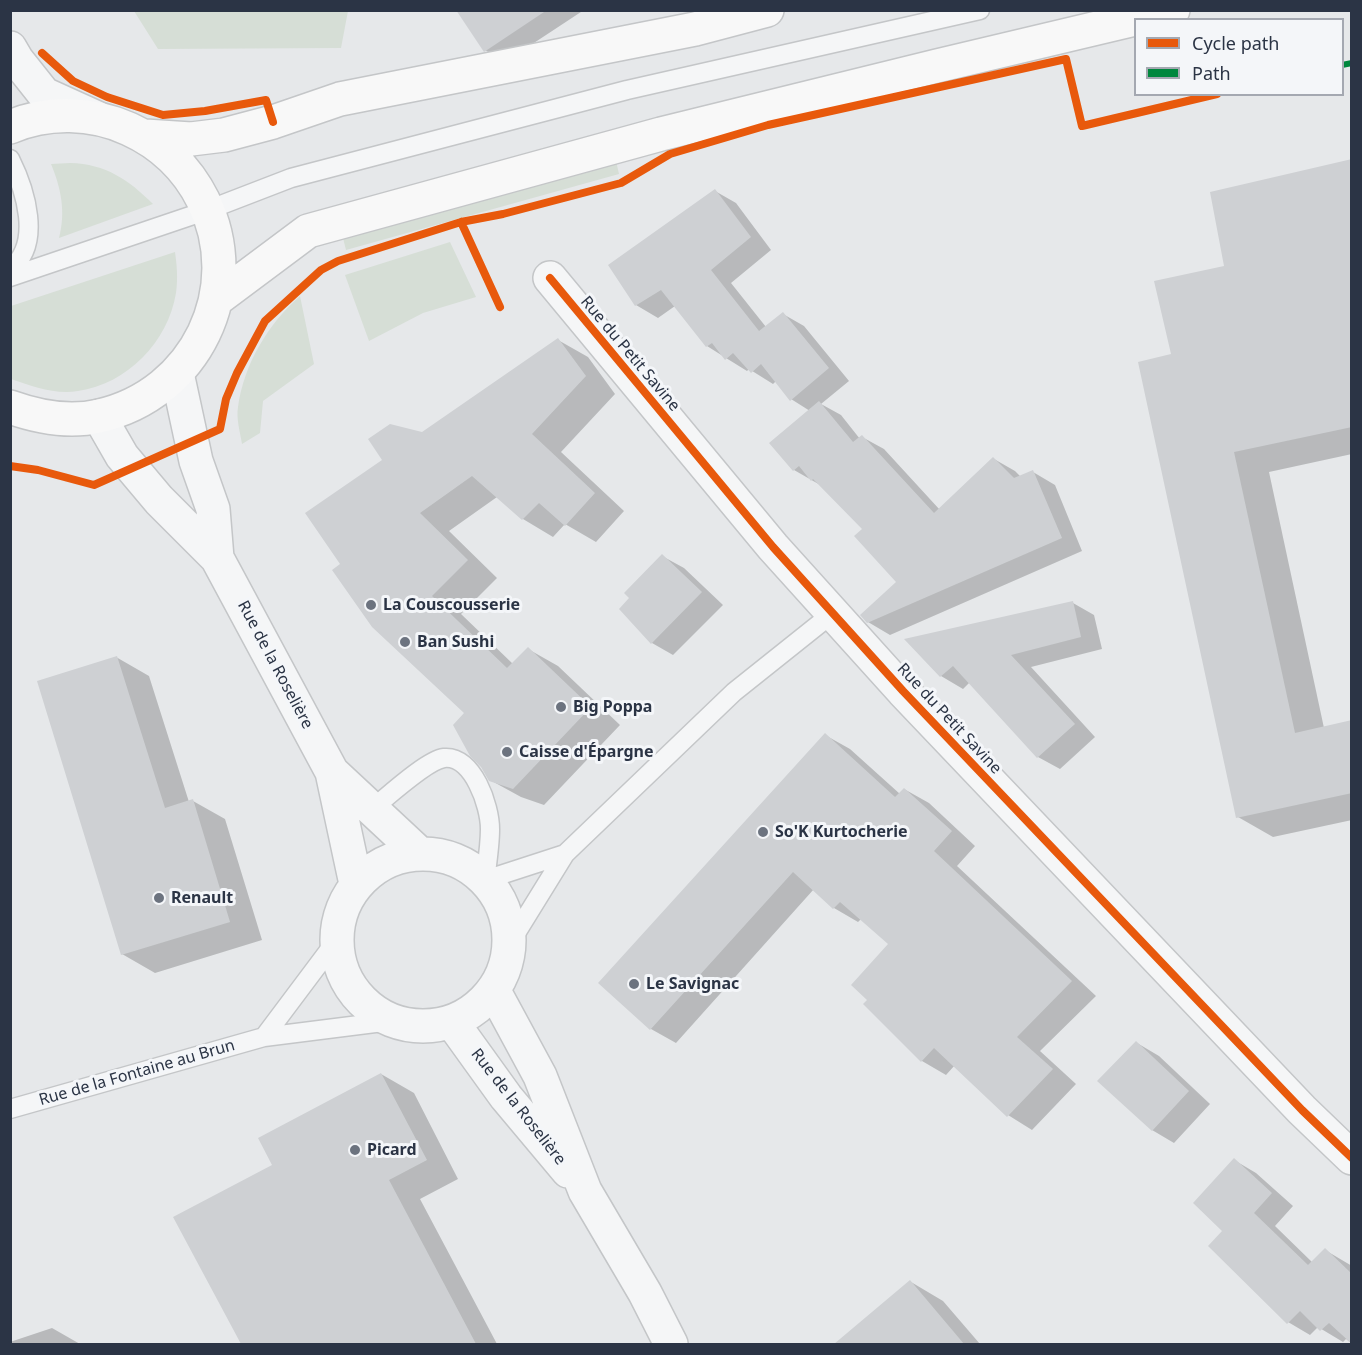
<!DOCTYPE html>
<html>
<head>
<meta charset="utf-8">
<style>
	body { margin:0 }
	#map { position:relative; width:1362px; height:1355px; overflow:hidden; background:#e6e8ea; font-family:"Noto Sans",sans-serif }
	canvas { display:block }
	.frame { position:absolute; inset:0; border:12px solid #2b3445; pointer-events:none }
	.legend { position:absolute; left:1134px; top:18px; width:210px; height:78px; box-sizing:border-box; background:#f4f6f9; border:2px solid #a4a8b1; margin:0; padding:8px 10px; list-style:none; font-size:18px; color:#2b3445 }
	.legend li { display:flex; align-items:center; gap:12px; height:30px }
	.legend b { width:30px; border:2px solid #a4a8b1 }
</style>
</head>
<body>
<div id="map">
<canvas width="1362" height="1355"></canvas>
<div class="frame"></div>
<ul class="legend">
<li><b style="height:8px;background:#e8590c"></b>Cycle path</li>
<li><b style="height:8px;background:#00873e"></b>Path</li>
</ul>
</div>
<script>
const context = document.querySelector('canvas').getContext('2d');
context.lineJoin = 'round';
function fill(path, color) { context.fillStyle = color; context.fill(path, 'evenodd'); }
function strokePath(path, color, width, dash) { context.strokeStyle = color; context.lineWidth = width; context.lineCap = dash ? 'butt' : 'round'; context.setLineDash(dash || []); context.stroke(path); }
function label(font, color, halo, rows, align = 'center') {
  context.font = font + ' "Noto Sans",sans-serif'; context.lineWidth = 6; context.setLineDash([]); context.textBaseline = 'middle'; context.strokeStyle = halo; context.fillStyle = color; for (const [text, x, y, turn = 0] of rows) {
    context.save(); context.translate(x, y); context.rotate((+turn || 0) * Math.PI / 180); context.textAlign = isNaN(turn) ? turn : align; if (halo) context.strokeText(text, 0, 0); context.fillText(text, 0, 0); context.restore();
  }
}
const green = new Path2D(`
	M 134,11 L 348,11 L 341,48 L 158,49 Z
	M 616,161 L 619,174 L 346,250 L 343,238 Z
	M 70,163 C 106,164 129,180 153,204 L 59,238 C 66,212 61,188 51,164 Z
	M 450,242 L 476,297 L 423,313 L 369,341 L 345,275 Z
	M 175,252 C 177,266 178,279 176,293 C 168,342 127,384 78,391 C 55,395 32,386 11,379 L 11,306 Z
	M 300,296 L 314,364 L 263,401 L 260,433 L 242,444 C 240,432 236,418 238,407 C 244,364 268,324 300,296 Z`);
const shadow = new Path2D(`
	M 458,10 L 584,10 L 505,62 L 485,50 Z
	M 1352,161 L 1352,454 L 1269,472 L 1324,728 L 1352,722 L 1352,820 L 1273,837 L 1238,817 L 1172,356 L 1225,267 Z
	M 715,191 L 736,203 L 771,250 L 731,283 L 766,327 L 783,314 L 804,326 L 849,381 L 821,404 L 841,415 L 860,439 L 862,437 L 884,449 L 940,510 L 994,459 L 1015,471 L 1021,477 L 1033,472 L 1055,485 L 1082,551 L 890,635 L 868,622 L 898,582 L 865,529 L 822,486 L 794,470 L 771,443 L 810,411 L 791,399 L 776,381 L 773,384 L 749,369 L 747,371 L 726,358 L 707,346 L 675,306 L 658,318 L 636,305 L 610,265 Z
	M 558,340 L 588,357 L 615,394 L 561,452 L 624,511 L 596,542 L 565,524 L 553,537 L 523,519 L 497,497 L 449,531 L 497,578 L 461,614 L 513,664 L 528,649 L 558,666 L 620,725 L 544,805 L 521,797 L 490,780 L 466,713 L 342,565 L 423,434 Z
	M 662,556 L 684,568 L 723,605 L 673,655 L 652,643 Z
	M 1073,603 L 1094,615 L 1102,649 L 1031,667 L 1095,737 L 1060,769 L 1038,757 L 970,682 L 963,689 L 941,676 L 907,640 Z
	M 116,657 L 149,676 L 189,802 L 193,801 L 225,819 L 262,940 L 155,973 L 122,954 Z
	M 825,735 L 850,749 L 900,794 L 904,789 L 929,803 L 975,846 L 957,866 L 1096,996 L 1040,1051 L 1076,1084 L 1032,1130 L 1008,1115 L 955,1065 L 946,1075 L 922,1061 L 869,1000 L 890,944 L 861,919 L 858,922 L 834,908 L 814,889 L 676,1043 L 651,1029 L 600,983 Z
	M 1137,1043 L 1159,1056 L 1210,1104 L 1174,1143 L 1152,1130 Z
	M 381,1074 L 414,1093 L 458,1179 L 420,1199 L 497,1344 L 242,1344 L 175,1218 L 274,1165 Z
	M 1234,1160 L 1256,1173 L 1293,1206 L 1275,1226 L 1313,1263 L 1325,1250 L 1352,1266 L 1352,1344 L 1346,1339 L 1343,1342 L 1318,1327 L 1310,1335 L 1288,1322 L 1224,1230 Z
	M 911,1282 L 943,1301 L 980,1344 L 837,1344 Z
	M 52,1328 L 80,1344 L 10,1344 L 10,1342 Z`);
const building = new Path2D(`
	M 456,10 L 547,10 L 484,52 Z
	M 1352,159 L 1352,427 L 1234,452 L 1295,733 L 1352,720 L 1352,793 L 1236,818 L 1138,362 L 1171,354 L 1154,281 L 1224,266 L 1210,192 Z
	M 715,189 L 751,237 L 711,270 L 759,331 L 783,312 L 829,368 L 790,401 L 761,364 L 751,373 L 733,353 L 725,360 L 712,343 L 706,347 L 661,290 L 635,306 L 608,265 Z
	M 558,338 L 586,376 L 532,434 L 595,493 L 565,526 L 539,503 L 522,520 L 472,476 L 420,513 L 468,560 L 432,596 L 507,668 L 528,647 L 591,707 L 513,789 L 489,781 L 481,767 L 470,756 L 453,725 L 464,713 L 372,627 L 332,570 L 340,564 L 305,513 L 382,460 L 368,439 L 390,424 L 422,432 Z
	M 819,401 L 853,442 L 862,435 L 934,513 L 993,457 L 1014,478 L 1033,470 L 1062,538 L 867,623 L 860,615 L 896,582 L 854,536 L 862,529 L 813,479 L 811,481 L 799,466 L 793,471 L 769,443 Z
	M 662,554 L 702,592 L 651,644 L 619,609 L 629,598 L 624,593 Z
	M 1073,601 L 1081,637 L 1011,655 L 1075,724 L 1037,758 L 953,666 L 940,677 L 904,639 Z
	M 117,656 L 165,808 L 193,799 L 230,922 L 121,955 L 37,681 Z
	M 825,733 L 895,797 L 904,788 L 952,831 L 934,851 L 1072,981 L 1017,1037 L 1053,1069 L 1007,1117 L 934,1048 L 921,1062 L 863,1004 L 867,1000 L 851,985 L 888,944 L 840,902 L 833,909 L 793,872 L 650,1030 L 598,983 Z
	M 1136,1041 L 1189,1091 L 1152,1131 L 1097,1081 Z
	M 381,1073 L 427,1160 L 389,1180 L 476,1344 L 241,1344 L 173,1217 L 272,1165 L 258,1138 Z
	M 1234,1158 L 1272,1193 L 1254,1213 L 1308,1265 L 1325,1248 L 1352,1274 L 1352,1344 L 1329,1323 L 1320,1331 L 1300,1311 L 1287,1324 L 1208,1246 L 1222,1231 L 1193,1203 Z
	M 910,1280 L 964,1344 L 834,1344 Z`);
const service = new Path2D(`
	M 10,159 C 25,189 43,244 10,269
	M 10,277 L 208,210 L 291,178 L 627,90 L 980,10
	M 372,809 C 387,797 427,760 444,758 C 473,755 490,806 490,829 C 490,846 487,864 485,880 L 565,854
	M 510,943 L 565,854 L 734,692 L 833,613
	M 264,1037 L 336,941
	M 10,1109 L 264,1037 L 391,1021`);
const minor = new Path2D(`
	M 10,48 L 17,60 L 44,94 L 97,118
	M 550,278 L 773,547 L 903,691 L 1302,1110 L 1352,1158`);
const tertiary = new Path2D(`
	M 177,373 L 196,461 L 213,509 L 217,558
	M 99,416 L 122,456 L 159,500 L 217,558 L 332,772 L 356,884
	M 332,772 L 420,854
	M337 940a86 86 0 1 1 172 0a86 86 0 1 1-172 0Z
	M 494,991 L 540,1076 L 585,1191 L 645,1293 L 671,1344
	M 452,1022 L 506,1097 L 568,1171`);
const secondary = new Path2D(`
	M 10,127 C 48,111 92,112 129,129 C 162,144 187,168 203,200 C 247,289 196,394 99,416 C 70,423 38,417 10,407
	M 145,136 L 191,139 L 224,135 L 273,122 L 340,99 L 695,29 L 767,10
	M 217,299 L 308,231 L 661,134 L 937,66 L 1173,10`);
const quiet = new Path2D(`
	M 1342,65 L 1352,63`);
const cycleway = new Path2D(`
	M 42,53 L 73,81 L 107,97 L 163,115 L 205,111 L 266,100 L 273,122
	M 461,222 L 500,307
	M 550,278 L 773,547 L 903,691 L 1302,1110 L 1352,1158
	M 10,466 L 38,470 L 94,485 L 220,429 L 226,399 L 237,373 L 265,321 L 321,270 L 338,261 L 461,222 L 503,214 L 621,183 L 670,154 L 768,125 L 1066,59 L 1082,126 L 1217,94`);
const markers = [
	[371,605,6,"#6c737f"],
	[405,642,6,"#6c737f"],
	[561,707,6,"#6c737f"],
	[507,752,6,"#6c737f"],
	[763,832,6,"#6c737f"],
	[159,898,6,"#6c737f"],
	[634,984,6,"#6c737f"],
	[355,1150,6,"#6c737f"]
];
const streetNames = [
	["Rue du Petit Savine",630,354,50],
	["Rue de la Roselière",275,665,62],
	["Rue du Petit Savine",949,719,47],
	["Rue de la Fontaine au Brun",137,1073,-16],
	["Rue de la Roselière",518,1107,52]
];
const poiNames = [
	["La Couscousserie",383,605],
	["Ban Sushi",417,642],
	["Big Poppa",573,707],
	["Caisse d'Épargne",519,752],
	["So'K Kurtocherie",775,832],
	["Renault",171,898],
	["Le Savignac",646,984],
	["Picard",367,1150]
];
fill(green, '#d6ded6');
fill(shadow, '#0003');
fill(building, '#ced0d3');
strokePath(service, '#c4c6c8', 21);
strokePath(minor, '#c4c6c8', 36);
strokePath(tertiary, '#c4c6c8', 36);
strokePath(secondary, '#c4c6c8', 36);
strokePath(service, '#f5f6f7', 18);
strokePath(minor, '#f5f6f7', 33);
strokePath(tertiary, '#f5f6f7', 33);
strokePath(secondary, '#f8f8f8', 33);
strokePath(quiet, '#00873e', 6, [12, 6]);
strokePath(cycleway, '#e8590c', 8);
for (const [x, y, r, color] of markers) { const dot = new Path2D(); dot.arc(x, y, r, 0, 2 * Math.PI); context.fillStyle = color; context.fill(dot); strokePath(dot, '#f4f6f9', 2); }
label('16px', '#2b3445', '#f4f6f9', streetNames);
label('bold 16px', '#2b3445', '#f4f6f9', poiNames, 'left');
</script>
</body>
</html>
